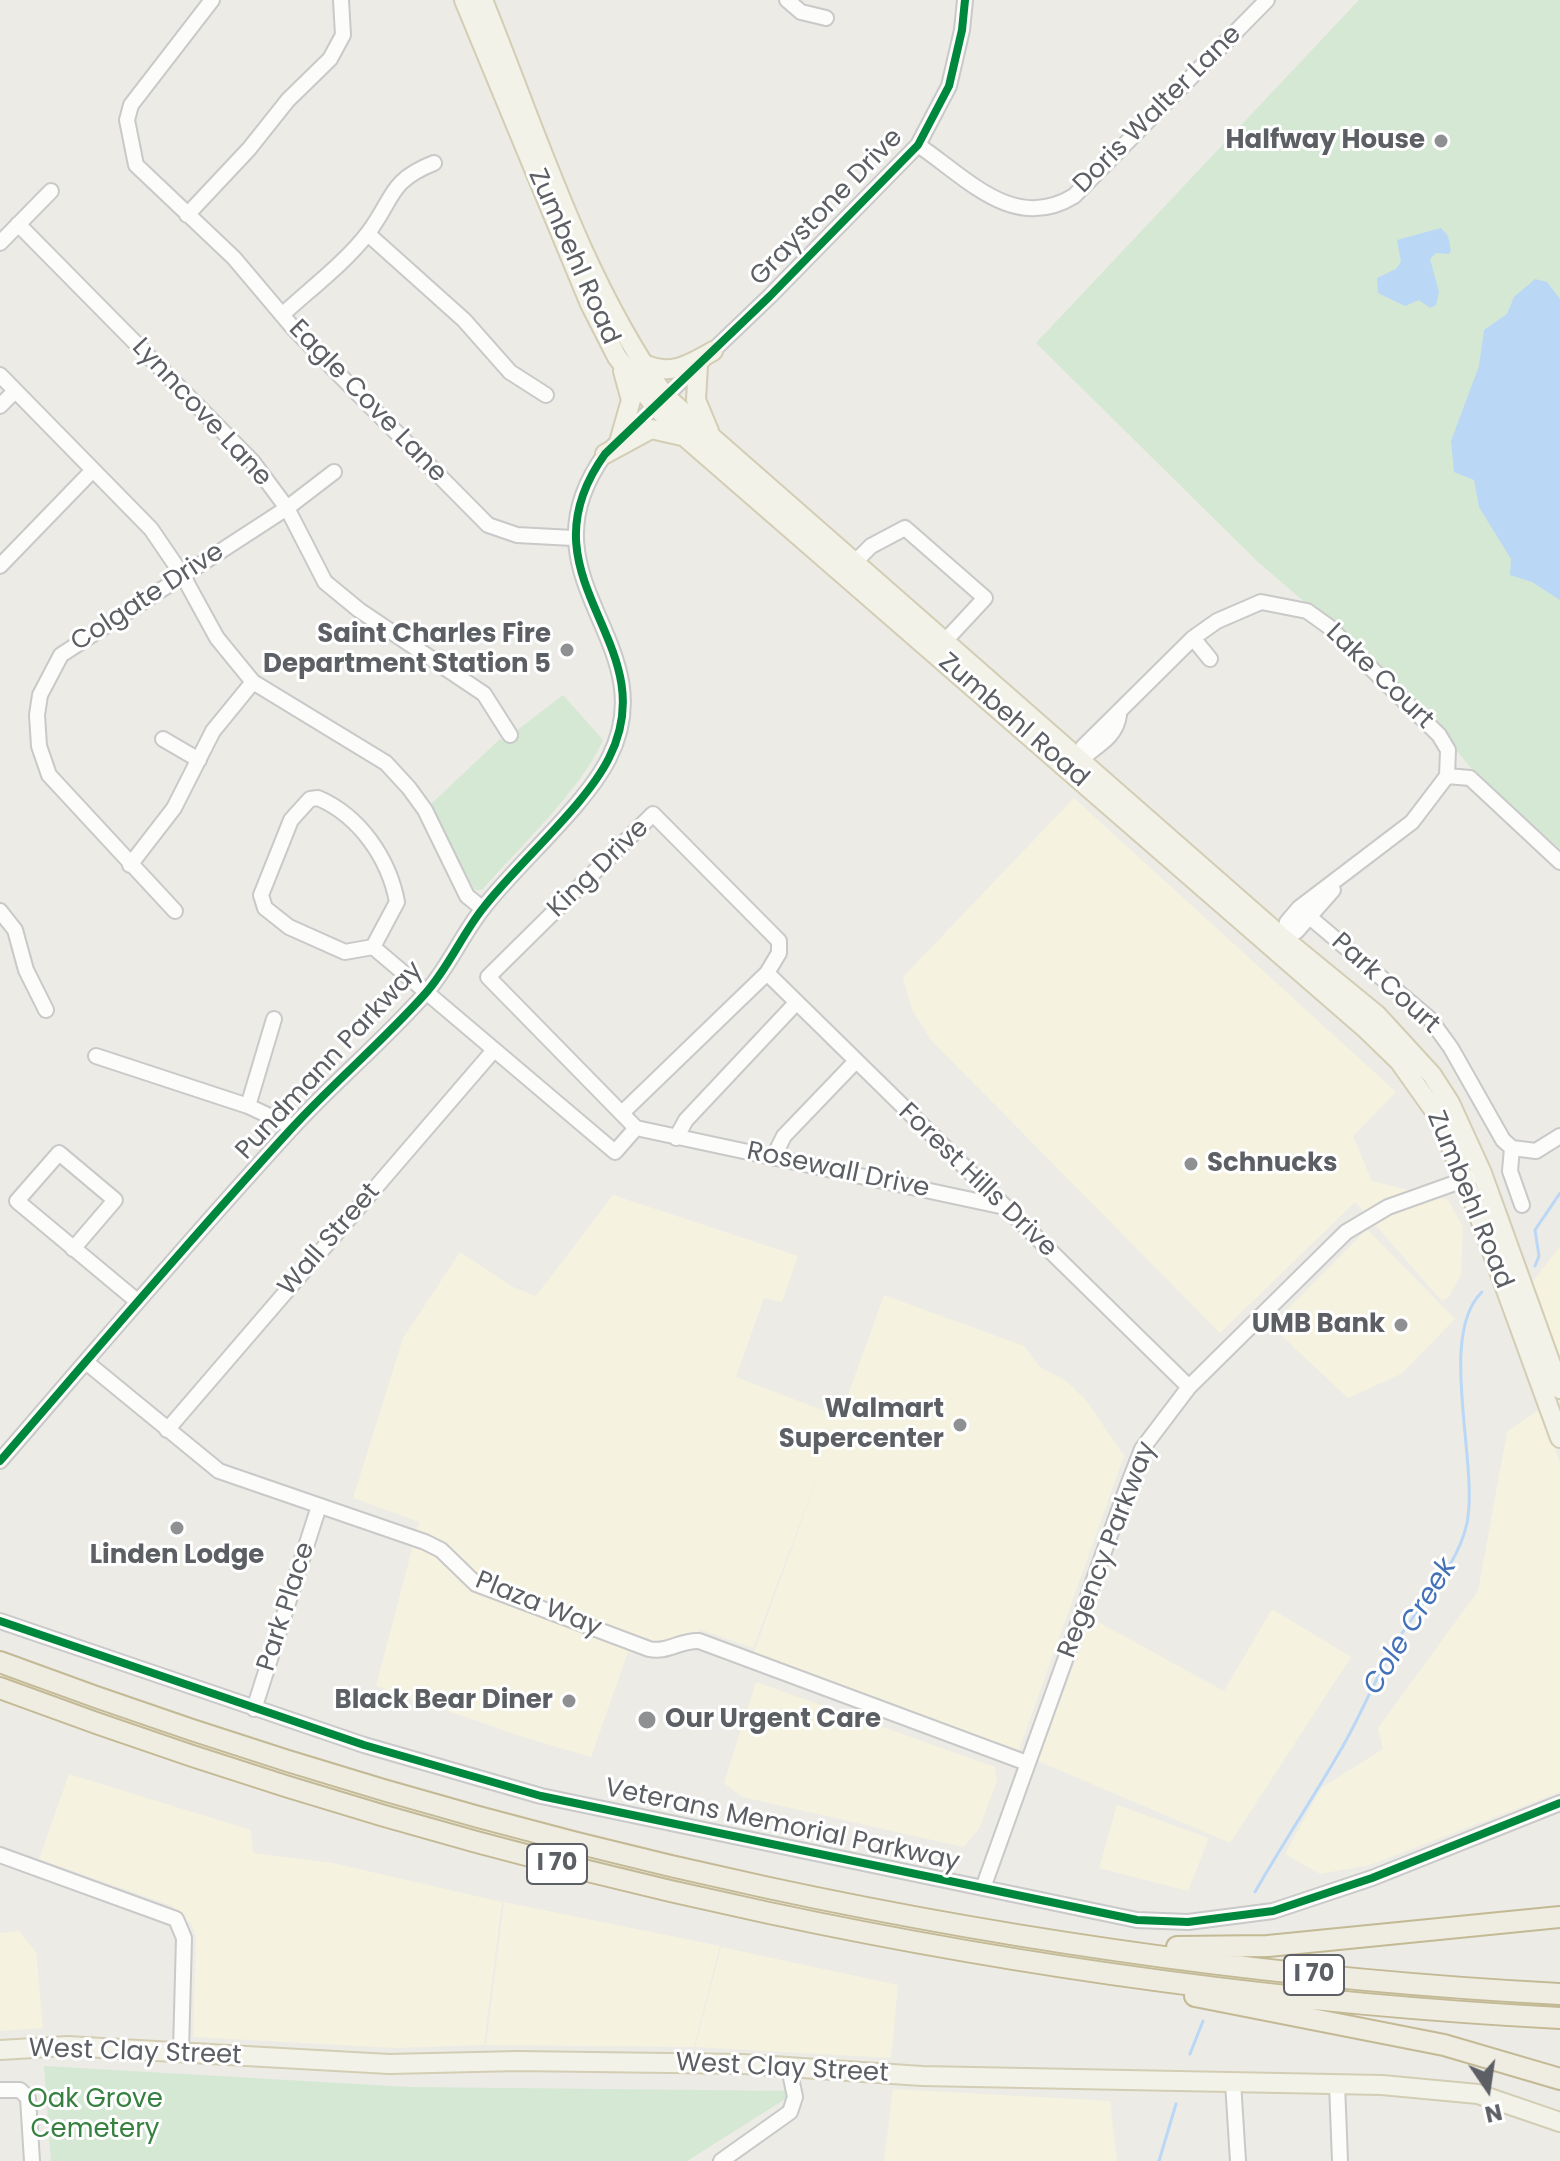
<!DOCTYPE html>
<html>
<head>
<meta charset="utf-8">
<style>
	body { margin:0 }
	#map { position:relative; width:1560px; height:2161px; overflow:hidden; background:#ecebe6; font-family:Poppins,sans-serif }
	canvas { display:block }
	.north { position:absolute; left:1448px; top:2049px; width:80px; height:80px; -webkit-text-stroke:6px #fff; paint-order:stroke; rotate:167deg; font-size:22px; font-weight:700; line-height:32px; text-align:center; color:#5c5f64 }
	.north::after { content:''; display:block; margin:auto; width:28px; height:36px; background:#5c5f64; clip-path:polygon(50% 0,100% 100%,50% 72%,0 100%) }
</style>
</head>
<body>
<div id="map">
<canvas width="1560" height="2161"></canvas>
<div class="north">N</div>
</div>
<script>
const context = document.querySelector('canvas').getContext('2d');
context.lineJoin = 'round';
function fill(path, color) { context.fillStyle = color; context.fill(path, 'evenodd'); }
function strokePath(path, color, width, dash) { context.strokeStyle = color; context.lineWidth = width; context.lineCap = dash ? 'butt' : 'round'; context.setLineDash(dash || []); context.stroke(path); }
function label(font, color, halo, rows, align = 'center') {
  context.font = font + ' Poppins,sans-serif'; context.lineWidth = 6; context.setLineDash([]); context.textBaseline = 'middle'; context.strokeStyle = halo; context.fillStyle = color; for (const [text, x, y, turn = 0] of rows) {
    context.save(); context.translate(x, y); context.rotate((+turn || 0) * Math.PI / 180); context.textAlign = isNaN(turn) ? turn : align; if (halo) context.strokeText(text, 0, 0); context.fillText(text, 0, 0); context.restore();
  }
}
const commercial = new Path2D(`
	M 1074,798 L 1396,1092 L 1353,1136 L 1372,1181 L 1448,1200 L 1463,1227 L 1461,1274 L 1449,1297 L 1442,1301 L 1355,1202 L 1220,1333 L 931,1040 L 912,1010 L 903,977 Z
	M 613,1195 L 798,1256 L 782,1302 L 764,1298 L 736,1377 L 840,1417 L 884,1295 L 1024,1346 L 1040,1367 L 1065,1380 L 1086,1400 L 1124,1456 L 1018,1753 L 754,1652 L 825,1457 L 753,1648 L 699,1629 L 691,1649 L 659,1658 L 628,1652 L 591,1757 L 523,1737 L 376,1686 L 419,1522 L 353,1498 L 403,1338 L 460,1252 L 513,1287 L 536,1296 Z
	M 1367,1229 L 1455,1319 L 1401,1374 L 1348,1398 L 1271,1326 Z
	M 1560,1246 L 1560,1377 L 1528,1288 Z
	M 1541,1408 L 1560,1463 L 1560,1792 L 1370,1865 L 1320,1874 L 1285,1854 L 1321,1788 L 1383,1749 L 1378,1728 L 1478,1591 L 1507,1432 Z
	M 1272,1609 L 1351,1657 L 1230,1843 L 1038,1761 L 1091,1618 L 1224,1691 Z
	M 756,1682 L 995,1767 L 997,1781 L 979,1829 L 963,1847 L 742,1797 L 724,1783 Z
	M 69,1774 L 251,1830 L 253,1853 L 333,1863 L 502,1902 L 484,2045 L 395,2048 L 193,2037 L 196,1937 L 191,1924 L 172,1906 L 39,1859 Z
	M 1117,1805 L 1209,1838 L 1188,1891 L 1099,1868 Z
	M 504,1902 L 720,1946 L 694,2047 L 486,2045 Z
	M 19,1931 L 36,1952 L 43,2028 L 0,2031 L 0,1933 Z
	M 721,1947 L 898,1985 L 891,2058 L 695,2047 Z
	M 893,2089 L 1110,2101 L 1117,2161 L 884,2161 Z`);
const green = new Path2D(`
	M 1359,0 L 1560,0 L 1560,849 L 1475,773 L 1423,710 L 1371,659 L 1258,562 L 1036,343 Z
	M 563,695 L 603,740 C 581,790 519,847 482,890 L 475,890 L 429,806 L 500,739 L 503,741 Z
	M 44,2066 L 408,2087 L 798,2091 L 687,2161 L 51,2161 Z`);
const water = new Path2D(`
	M 1441,228 L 1448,236 L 1451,251 L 1448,254 L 1436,253 L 1430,259 L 1439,292 L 1436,305 L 1430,308 L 1419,300 L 1405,306 L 1378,293 L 1377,278 L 1396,269 L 1401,262 L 1397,240 Z
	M 1535,279 L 1547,282 L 1560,299 L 1560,600 L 1532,582 L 1510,575 L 1511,559 L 1479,507 L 1474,480 L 1454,472 L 1451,441 L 1479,366 L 1484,330 L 1507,314 L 1514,297 Z`);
const stream = new Path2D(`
	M 1535,1266 L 1539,1256 L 1535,1230 L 1560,1193
	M 1255,1892 C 1283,1843 1315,1795 1343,1746 C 1363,1711 1378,1672 1399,1638 C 1422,1601 1458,1566 1467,1523 C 1479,1463 1437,1335 1482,1292
	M 1190,2054 L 1203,2021
	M 1159,2161 L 1176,2104`);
const minor = new Path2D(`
	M 212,0 L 131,105 L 127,120 L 136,165 L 234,258 L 294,329 L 488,525 L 517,535 L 573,538
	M 787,0 L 801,12 L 826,18
	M 918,145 C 967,178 1014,233 1074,196 L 1267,0
	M 187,215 L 249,149 L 288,100 L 330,59 L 343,35 L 341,0
	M 18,224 L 252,461 L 287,508 L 325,582 L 359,610 L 484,694 L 510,735
	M 368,234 L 464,320 L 510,372 L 546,395
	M 0,243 L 51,191
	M 282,315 C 310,289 345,263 368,233 C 394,199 388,181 434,163
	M 0,375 L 151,529 L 183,576 L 217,638 L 253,682 L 386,763 L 409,788 L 425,810 L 467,896 L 482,908
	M 0,406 L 15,391
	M 0,566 L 92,471
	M 848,569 L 871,546 L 905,528 L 985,598 L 945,641
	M 1193,638 L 1210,659
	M 163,739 L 199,760
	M 1081,758 L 1083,747 L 1193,638 L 1217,621 L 1261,602 L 1307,611 L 1328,626 L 1439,735 L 1448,750 L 1447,776 L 1412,822 L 1299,908 L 1287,922 L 1283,938
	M 1077,763 C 1091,748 1116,740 1119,715
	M 1447,776 L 1470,778 L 1560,862
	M 130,865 L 174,808 L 213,731 L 253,682
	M 1299,908 L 1430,1019 L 1451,1048 L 1503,1140 L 1512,1148 L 1510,1171 L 1522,1205
	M 0,911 L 15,930 L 26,970 L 46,1010
	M 175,911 L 49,775 L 39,746 L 37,715 L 40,695 L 61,655 L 287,508 L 334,472
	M 1280,941 L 1297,931 L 1333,890
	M 373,947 L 345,952 L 289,927 L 265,908 L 261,895 L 291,820 L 310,799 L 318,798 C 360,816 389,859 397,902 L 373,947 L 615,1152 L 636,1128
	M 767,973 L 1189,1387
	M 96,1056 L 248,1106 L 293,1127
	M 248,1106 L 274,1019
	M 622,1113 L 767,973 L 779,953 L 779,941 L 653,814 L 488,977 L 636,1128 L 1000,1206
	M 676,1138 L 686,1120 L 796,1003
	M 1512,1148 L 1536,1151 L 1560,1136
	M 773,1158 L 784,1136 L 856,1061
	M 73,1249 L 115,1200 L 59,1153 L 17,1201 L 137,1301
	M 86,1362 L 219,1471 L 425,1542 L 441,1550 L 476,1584 L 649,1649 C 668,1653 680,1640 699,1641 L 1027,1763
	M 167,1430 L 494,1050
	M 0,1461 C 96,1350 191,1238 291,1129 C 333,1083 382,1042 424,995 C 448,969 462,934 484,907 C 519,862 585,806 609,758 C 668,642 515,579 605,454 L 770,296 L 918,145 L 949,86 L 962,30 L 965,0
	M 0,1621 L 364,1745 L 541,1796 L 1137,1920 L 1188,1922 L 1273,1911 L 1372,1878 L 1560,1803
	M 254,1709 L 319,1506
	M 0,1855 L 176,1919 L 184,1938 L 181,2051
	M 983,1888 L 1128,1485 L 1142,1449 L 1189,1387 L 1346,1232 L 1388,1207 L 1472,1177
	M 1233,2082 L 1238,2161
	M 1337,2084 L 1340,2161
	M 0,2090 L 20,2090 L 28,2098 L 32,2161
	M 721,2161 L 790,2112 L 795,2097 L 789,2068`);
const major = new Path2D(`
	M 464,0 L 590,304 L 617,357 L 654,405 L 686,438 L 1367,1030 L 1399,1061 L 1438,1116 L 1476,1208 L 1560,1438
	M 483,0 C 537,133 581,278 665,396 L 1283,938 L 1377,1015 L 1432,1075 L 1450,1103 L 1482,1173 L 1560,1389
	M 642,363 C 669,377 689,365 713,351
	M 698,365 L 696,400 L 709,431
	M 619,442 L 631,400 L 623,371
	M 605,454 L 651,429 L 682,436
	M 0,2050 L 67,2046 L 389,2064 L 518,2061 L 743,2064 L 922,2076 L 1382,2085 L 1478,2094 L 1560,2122`);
const highway = new Path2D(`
	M 0,1662 C 500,1849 1026,1966 1560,1994
	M 0,1688 C 500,1875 1026,1990 1560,2018
	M 1177,1947 L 1268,1946 L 1560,1917
	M 1195,1996 L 1444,2045 L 1560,2079`);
const cycleway = new Path2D(`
	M 0,1461 C 96,1350 191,1238 291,1129 C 333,1083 382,1042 424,995 C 448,969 462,934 484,907 C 519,862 585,806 609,758 C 668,642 515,579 605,454 L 770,296 L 918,145 L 949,86 L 962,30 L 965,0
	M 0,1621 L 364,1745 L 541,1796 L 1137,1920 L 1188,1922 L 1273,1911 L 1372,1878 L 1560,1803`);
const markers = [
	[1441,141,8,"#8e9092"],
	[567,650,8,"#8e9092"],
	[1191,1164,8,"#8e9092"],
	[1401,1325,8,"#8e9092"],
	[960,1425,8,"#8e9092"],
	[177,1528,8,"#8e9092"],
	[569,1701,8,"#8e9092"],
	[647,1720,10,"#8e9092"]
];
const shields = [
	[557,1864,60],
	[1314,1975,60]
];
const shieldNames = [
	["I 70",557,1864],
	["I 70",1314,1975]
];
const streetNames = [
	["Doris Walter Lane",1158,110,-45],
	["Graystone Drive",827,208,-46],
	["Zumbehl Road",573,257,66],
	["Eagle Cove Lane",367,402,46],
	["Lynncove Lane",201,413,47],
	["Colgate Drive",148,598,-33],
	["Lake Court",1379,677,44],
	["Zumbehl Road",1013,721,41],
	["King Drive",599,869,-44],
	["Park Court",1385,984,42],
	["Pundmann Parkway",330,1061,-47],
	["Rosewall Drive",838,1171,12],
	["Forest Hills Drive",977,1181,44],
	["Zumbehl Road",1469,1200,68],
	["Wall Street",330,1240,-49],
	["Regency Parkway",1108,1550,-69],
	["Plaza Way",538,1605,22],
	["Park Place",287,1607,-72],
	["Veterans Memorial Parkway",782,1826,12],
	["West Clay Street",135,2053,2],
	["West Clay Street",782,2069,3]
];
const poiNames = [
	["Halfway House",1425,141],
	["Saint Charles Fire",551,635],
	["Department Station 5",551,665],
	["Schnucks",1207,1164,"left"],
	["UMB Bank",1385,1325],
	["Walmart",944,1410],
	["Supercenter",944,1440],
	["Linden Lodge",177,1556,"center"],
	["Black Bear Diner",553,1701],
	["Our Urgent Care",665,1720,"left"]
];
const parkNames = [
	["Oak Grove",95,2100],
	["Cemetery",95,2130]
];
const waterNames = [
	["Cole Creek",1411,1627,-59]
];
fill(commercial, '#f5f2df');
fill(green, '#d4e8d3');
fill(water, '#bad7f6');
strokePath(stream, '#bad7f6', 3);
strokePath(minor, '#c8c9c8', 18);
strokePath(major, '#d3cdb4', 22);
strokePath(highway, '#c3b994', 24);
strokePath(minor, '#fcfcfb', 14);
strokePath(major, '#f2f2e8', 18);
strokePath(highway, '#efede1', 20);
strokePath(cycleway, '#00873e', 8);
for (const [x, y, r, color] of markers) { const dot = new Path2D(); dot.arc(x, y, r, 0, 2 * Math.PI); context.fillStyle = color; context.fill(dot); strokePath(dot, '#fff', 3); }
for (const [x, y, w] of shields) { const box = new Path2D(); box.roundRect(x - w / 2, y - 20, w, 40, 6); context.fillStyle = '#fff'; context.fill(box); strokePath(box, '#5c5f64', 2); }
label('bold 24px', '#5c5f64', null, shieldNames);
label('26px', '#5c5f64', '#fff', streetNames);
label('bold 26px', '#5c5f64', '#fff', poiNames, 'right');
label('26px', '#368140', '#fff', parkNames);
label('italic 28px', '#4472b8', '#fff', waterNames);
</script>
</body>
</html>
